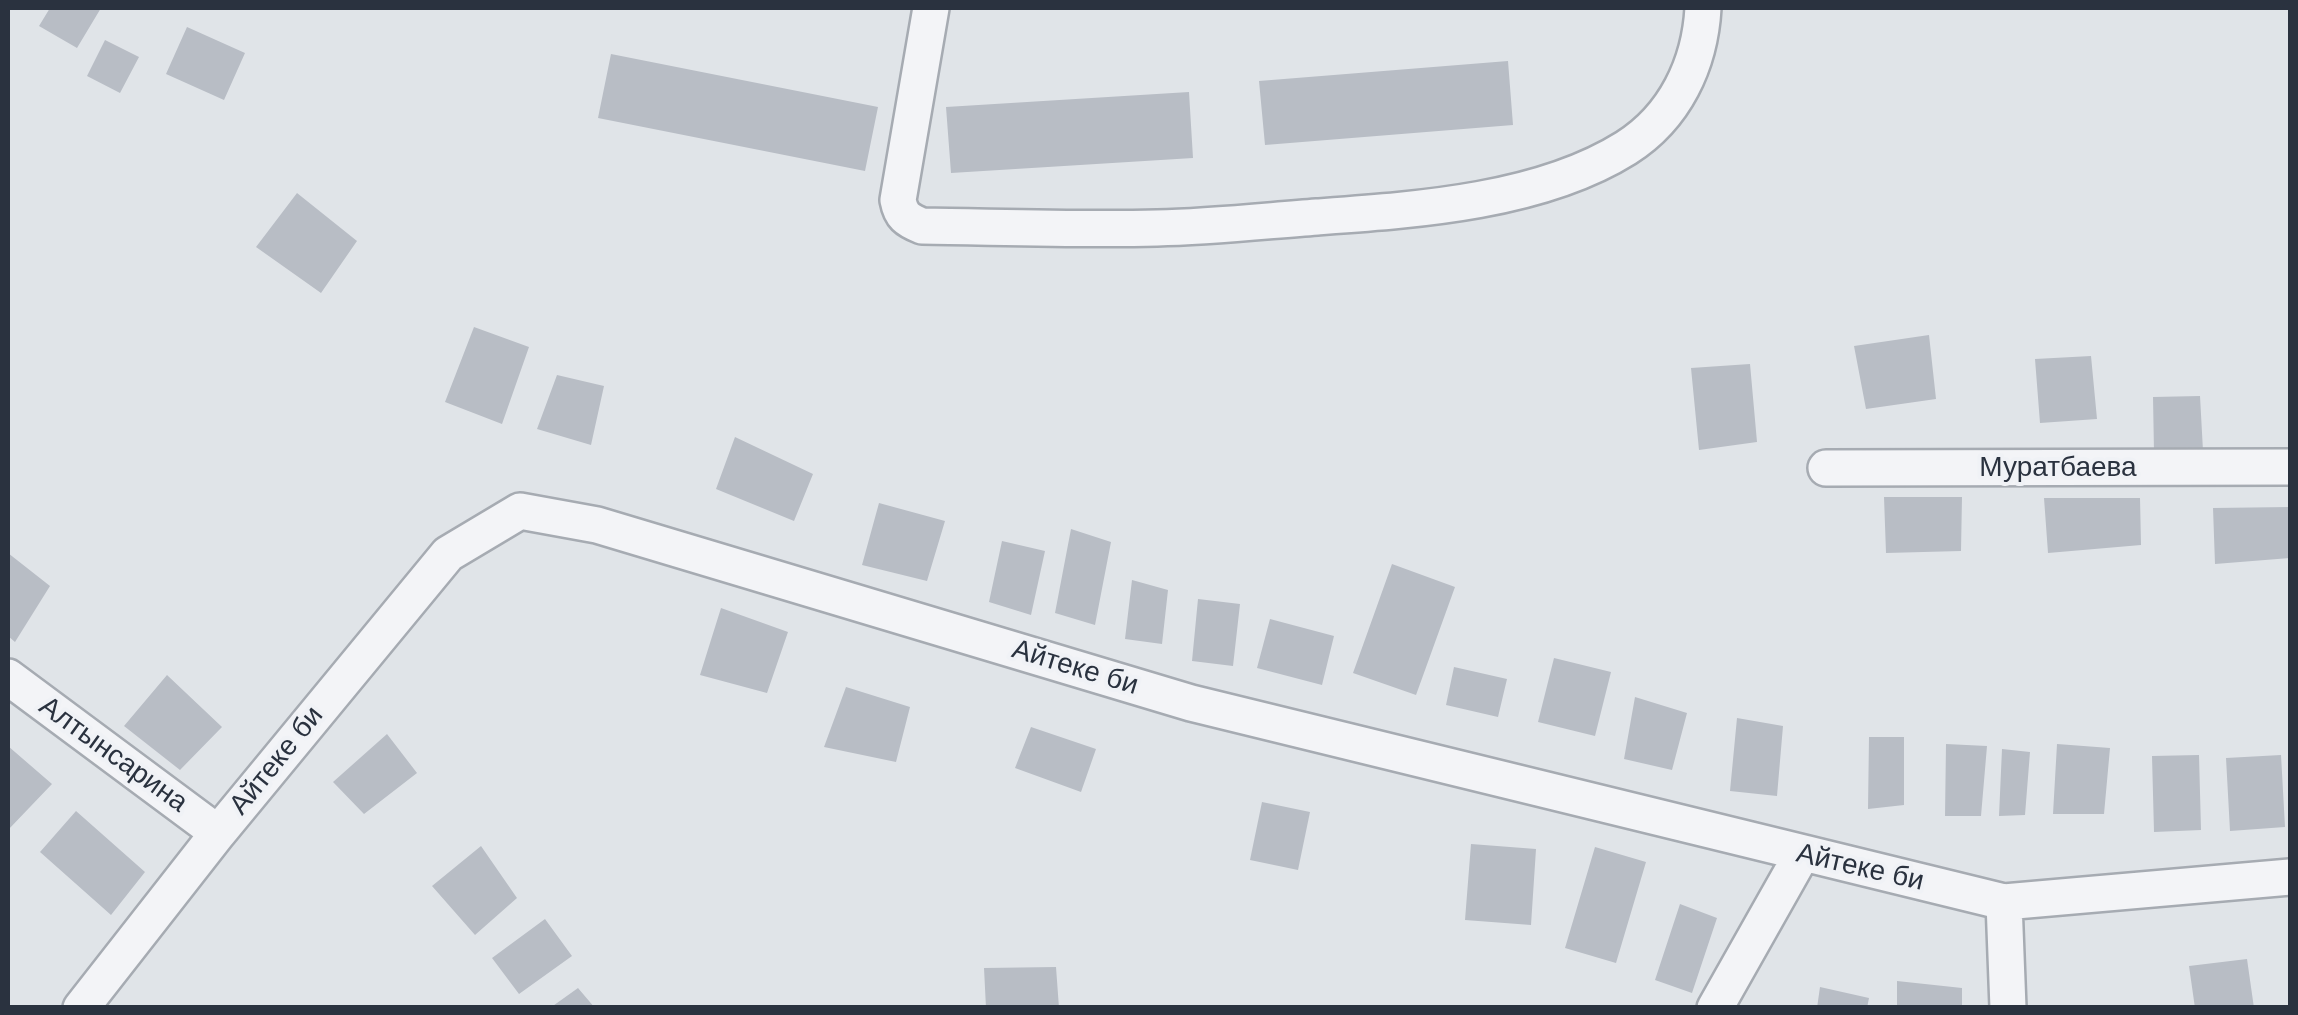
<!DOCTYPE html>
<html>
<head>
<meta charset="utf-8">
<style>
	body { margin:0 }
	#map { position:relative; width:2298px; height:1015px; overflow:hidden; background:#e0e4e8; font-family:Helvetica,sans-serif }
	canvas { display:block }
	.frame { position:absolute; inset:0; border:10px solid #2a323f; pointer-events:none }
</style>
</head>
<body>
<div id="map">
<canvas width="2298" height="1015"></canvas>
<div class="frame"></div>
</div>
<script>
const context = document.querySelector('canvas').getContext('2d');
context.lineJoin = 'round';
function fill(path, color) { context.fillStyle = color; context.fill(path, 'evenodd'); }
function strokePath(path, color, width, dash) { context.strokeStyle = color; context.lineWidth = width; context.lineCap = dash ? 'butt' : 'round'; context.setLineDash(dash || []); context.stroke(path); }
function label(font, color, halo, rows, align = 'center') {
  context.font = font + ' Helvetica,sans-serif'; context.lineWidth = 8; context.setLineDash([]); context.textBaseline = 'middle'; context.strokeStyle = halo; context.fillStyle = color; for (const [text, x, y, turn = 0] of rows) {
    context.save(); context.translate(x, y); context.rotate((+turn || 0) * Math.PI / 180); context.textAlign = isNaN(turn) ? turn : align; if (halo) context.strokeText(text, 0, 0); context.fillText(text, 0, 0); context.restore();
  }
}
const building = new Path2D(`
	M 50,8 L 101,8 L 77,48 L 39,26 Z
	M 187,27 L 245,53 L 224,100 L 166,74 Z
	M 105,40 L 139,57 L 120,93 L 87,76 Z
	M 611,54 L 878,107 L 865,171 L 598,118 Z
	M 1508,61 L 1513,125 L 1265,145 L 1259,81 Z
	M 1189,92 L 1193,158 L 951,173 L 946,107 Z
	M 297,193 L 357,241 L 321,293 L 256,247 Z
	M 474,327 L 529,347 L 502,424 L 445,402 Z
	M 1929,335 L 1936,399 L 1866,409 L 1854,346 Z
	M 2091,356 L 2097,419 L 2040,423 L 2035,359 Z
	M 1750,364 L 1757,442 L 1699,450 L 1691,368 Z
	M 557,375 L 604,386 L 591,445 L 537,429 Z
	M 2200,396 L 2203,451 L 2154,452 L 2153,397 Z
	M 735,437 L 813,474 L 794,521 L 716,489 Z
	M 1884,497 L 1962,497 L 1961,551 L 1886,553 Z
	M 2044,498 L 2140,498 L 2141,545 L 2048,553 Z
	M 879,503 L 945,521 L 927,581 L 862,565 Z
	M 2290,507 L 2290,558 L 2215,564 L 2213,508 Z
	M 1071,529 L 1111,542 L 1095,625 L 1055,613 Z
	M 1002,541 L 1045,551 L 1031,615 L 989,602 Z
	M 8,553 L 50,586 L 15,642 L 8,636 Z
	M 1392,564 L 1455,587 L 1416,695 L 1353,673 Z
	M 1132,580 L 1168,590 L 1162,644 L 1125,639 Z
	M 1198,599 L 1240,604 L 1233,666 L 1192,661 Z
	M 721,608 L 788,632 L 767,693 L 700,675 Z
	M 1270,619 L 1334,636 L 1322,685 L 1257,668 Z
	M 1554,658 L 1611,672 L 1595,736 L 1538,722 Z
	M 1454,667 L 1507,679 L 1498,717 L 1446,705 Z
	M 167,675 L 222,727 L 180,770 L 124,726 Z
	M 846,687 L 910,707 L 896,762 L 824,747 Z
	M 1635,697 L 1687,713 L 1672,770 L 1624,759 Z
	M 1737,718 L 1783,726 L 1777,796 L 1730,791 Z
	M 1031,727 L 1096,749 L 1081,792 L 1015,768 Z
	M 387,734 L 417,773 L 364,814 L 333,782 Z
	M 1869,737 L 1904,737 L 1904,805 L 1868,809 Z
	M 1946,744 L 1987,746 L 1981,816 L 1945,816 Z
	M 2057,744 L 2110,748 L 2104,814 L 2053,814 Z
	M 8,746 L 52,784 L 8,830 Z
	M 2002,749 L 2030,752 L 2025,815 L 1999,816 Z
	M 2199,755 L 2201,830 L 2154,832 L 2152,756 Z
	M 2281,755 L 2285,827 L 2230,831 L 2226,758 Z
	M 1262,802 L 1310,812 L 1298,870 L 1250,860 Z
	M 76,811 L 145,872 L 111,915 L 40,852 Z
	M 1471,844 L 1536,849 L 1531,925 L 1465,920 Z
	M 481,846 L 517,898 L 475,935 L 432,886 Z
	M 1595,847 L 1646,862 L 1616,963 L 1565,948 Z
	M 1680,904 L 1717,918 L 1692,993 L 1655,980 Z
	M 545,919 L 572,956 L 519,994 L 492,958 Z
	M 2247,959 L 2254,1008 L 2195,1008 L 2189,966 Z
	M 1056,967 L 1059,1008 L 986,1008 L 984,968 Z
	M 1897,981 L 1962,988 L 1962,1008 L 1897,1008 Z
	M 1820,987 L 1869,998 L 1867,1008 L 1817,1008 Z
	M 578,988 L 595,1008 L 550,1008 Z`);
const street = new Path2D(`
	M 931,8 L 898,200 C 901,216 907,220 922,226 C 1000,227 1079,230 1157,228 C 1210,227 1264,221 1317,217 C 1415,210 1540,202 1626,148 C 1675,117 1700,64 1703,8
	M 1826,468 L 2290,467
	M 8,677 L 218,833
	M 2004,902 L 2008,1008
	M 81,1008 L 218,833 L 448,554 L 520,511 L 597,525 L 1191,703 L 2004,902 L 2290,877
	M 1715,1008 L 1802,854`);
const streetNames = [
	["Муратбаева",2058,468],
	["Айтеке би",1075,668,17],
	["Алтынсарина",113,755,36],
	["Айтеке би",277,761,-51],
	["Айтеке би",1860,868,13]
];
fill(building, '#b8bdc5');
strokePath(street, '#a6abb2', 40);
strokePath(street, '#f3f4f7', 35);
label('28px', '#2a323f', '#f0f2f6', streetNames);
</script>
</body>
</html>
